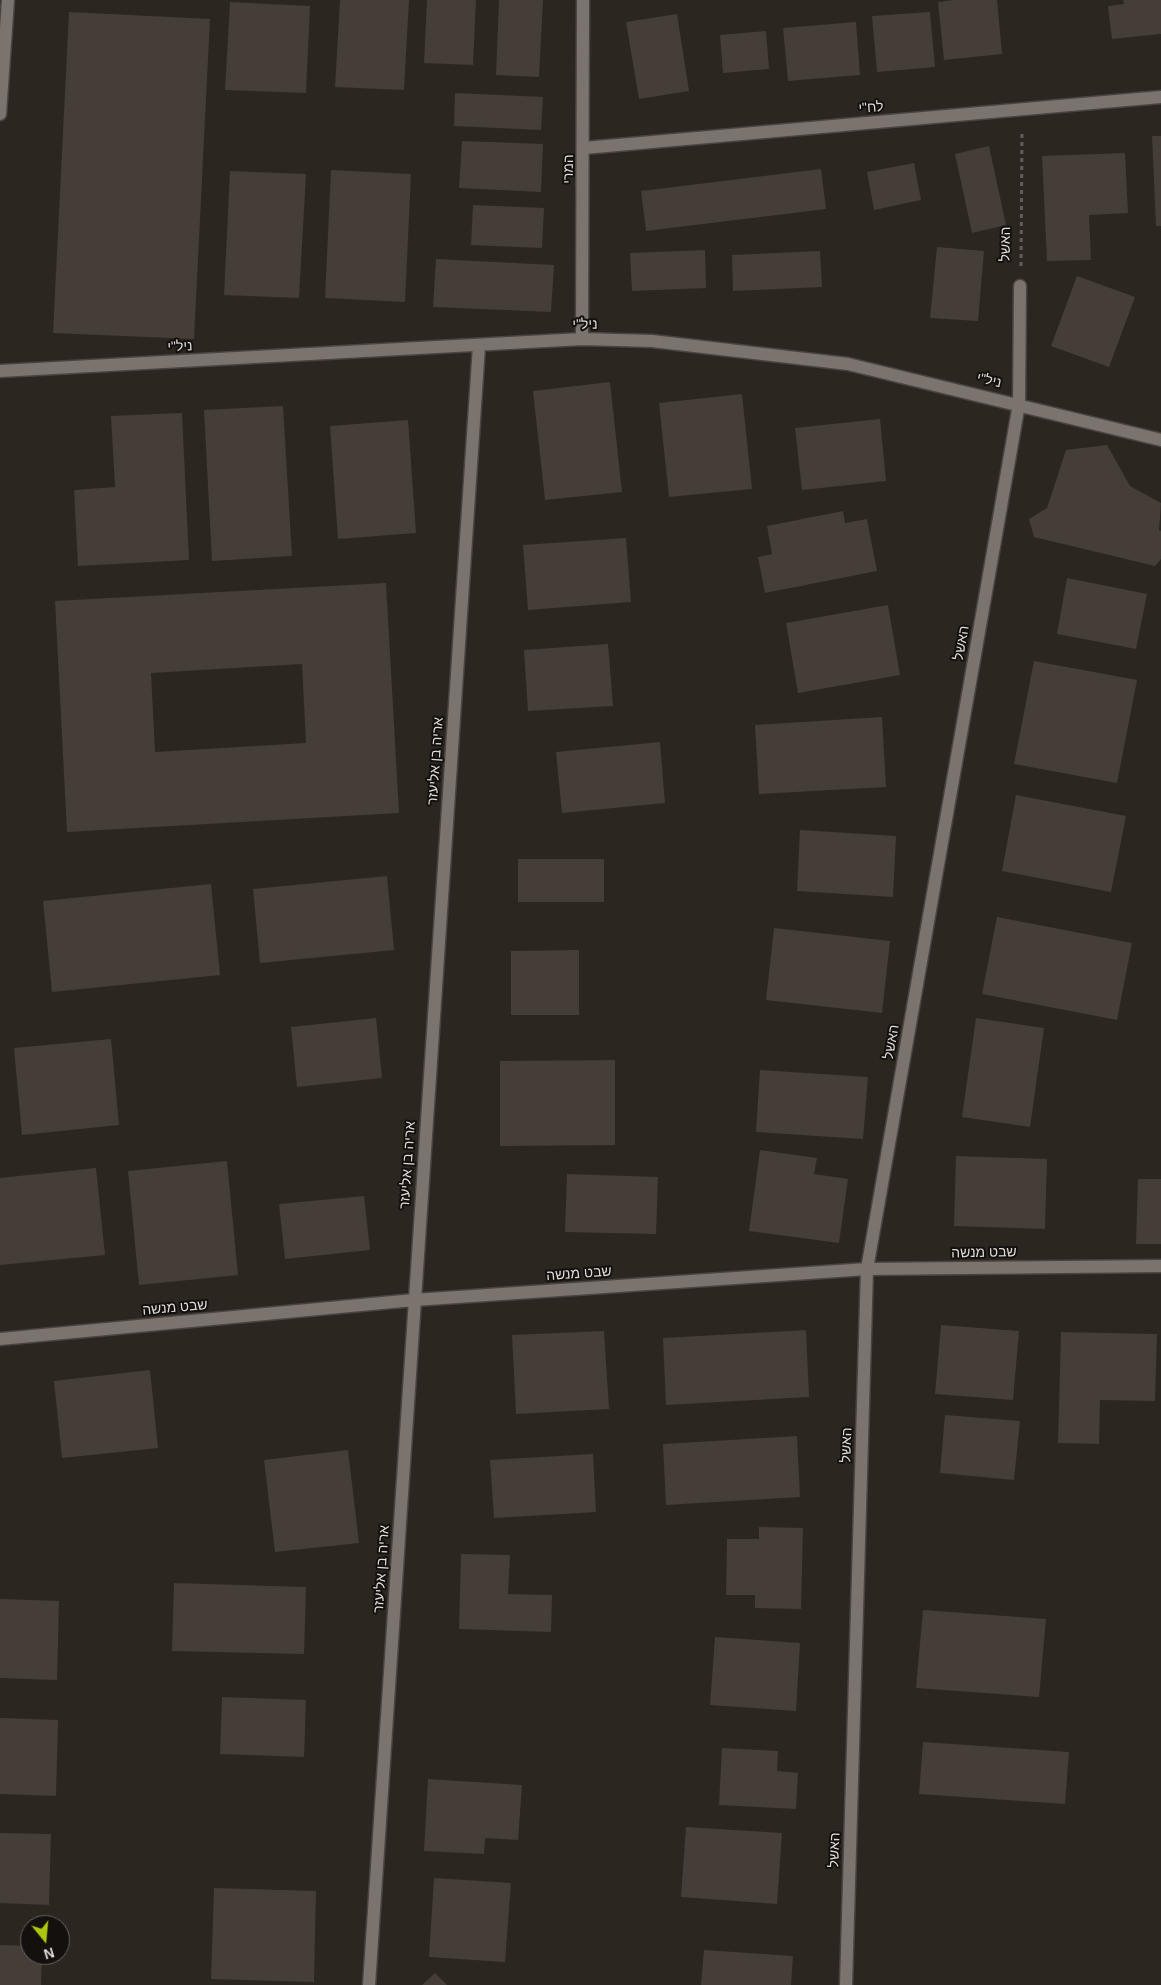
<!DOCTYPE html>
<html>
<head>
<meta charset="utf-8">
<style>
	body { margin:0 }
	#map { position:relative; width:1161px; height:1985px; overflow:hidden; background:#2c2621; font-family:Arial,sans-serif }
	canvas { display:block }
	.north { position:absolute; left:20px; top:1915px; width:50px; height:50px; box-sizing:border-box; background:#13100e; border:1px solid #65615f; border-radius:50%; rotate:163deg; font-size:14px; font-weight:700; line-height:20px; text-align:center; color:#dfdbd8 }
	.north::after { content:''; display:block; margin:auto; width:18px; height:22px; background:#adc60e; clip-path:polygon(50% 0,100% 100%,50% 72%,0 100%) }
</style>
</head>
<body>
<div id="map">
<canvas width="1161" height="1985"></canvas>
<div class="north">N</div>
</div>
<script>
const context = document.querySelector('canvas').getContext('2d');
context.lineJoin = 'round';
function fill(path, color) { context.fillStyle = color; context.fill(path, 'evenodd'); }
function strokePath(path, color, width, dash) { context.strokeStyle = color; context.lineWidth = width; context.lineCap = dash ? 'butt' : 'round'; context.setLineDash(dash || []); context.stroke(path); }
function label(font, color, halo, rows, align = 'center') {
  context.font = font + ' Arial,"Noto Sans Hebrew",sans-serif'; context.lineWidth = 4; context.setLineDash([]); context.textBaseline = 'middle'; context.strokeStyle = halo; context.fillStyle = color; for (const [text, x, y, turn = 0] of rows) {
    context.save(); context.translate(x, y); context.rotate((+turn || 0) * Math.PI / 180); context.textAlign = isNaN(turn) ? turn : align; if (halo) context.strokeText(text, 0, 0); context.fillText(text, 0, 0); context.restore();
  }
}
const building = new Path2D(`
	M 340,0 L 409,0 L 404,90 L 335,87 Z
	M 427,0 L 476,0 L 473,65 L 424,63 Z
	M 499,0 L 543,0 L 539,77 L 496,75 Z
	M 954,0 L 997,0 L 1002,54 L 944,60 L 938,2 Z
	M 1123,0 L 1161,0 L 1161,34 L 1112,39 L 1108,6 L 1124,4 Z
	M 230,2 L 310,6 L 306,93 L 225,90 Z
	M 69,12 L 210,19 L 194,339 L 53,333 Z
	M 930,12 L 935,67 L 877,72 L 872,16 Z
	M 677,14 L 689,91 L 639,99 L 626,22 Z
	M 856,22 L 860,75 L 788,81 L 783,28 Z
	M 766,31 L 769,69 L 723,73 L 720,35 Z
	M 455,93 L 543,97 L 541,130 L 454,126 Z
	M 1152,136 L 1161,136 L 1161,226 L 1156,226 Z
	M 462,141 L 543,144 L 541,192 L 459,188 Z
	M 989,146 L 1006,225 L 972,233 L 955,154 Z
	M 1125,153 L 1128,213 L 1089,215 L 1091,260 L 1047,261 L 1042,156 Z
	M 914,163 L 921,200 L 874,210 L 867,172 Z
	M 821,169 L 826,209 L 646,231 L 641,191 Z
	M 331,170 L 411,174 L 405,302 L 325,298 Z
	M 230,171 L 306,174 L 299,298 L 224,295 Z
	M 473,205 L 544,208 L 542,248 L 471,245 Z
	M 937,247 L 984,251 L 978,321 L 930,318 Z
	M 705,250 L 706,288 L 632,291 L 630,253 Z
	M 820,251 L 822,287 L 733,291 L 732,255 Z
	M 436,259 L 554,265 L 551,312 L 433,307 Z
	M 1077,276 L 1135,297 L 1109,367 L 1051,346 Z
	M 610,382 L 622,492 L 545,500 L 533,391 Z
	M 742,394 L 752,489 L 669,497 L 659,403 Z
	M 283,406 L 292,556 L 212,561 L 204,410 Z
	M 182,413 L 189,560 L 78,566 L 74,490 L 115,487 L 111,416 Z
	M 880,419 L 886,481 L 802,490 L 795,428 Z
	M 408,420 L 416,533 L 338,539 L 330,426 Z
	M 1107,445 L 1130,486 L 1161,503 L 1159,530 L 1161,531 L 1161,559 L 1155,566 L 1034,537 L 1029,519 L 1047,508 L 1066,450 Z
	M 843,511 L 845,523 L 867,519 L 877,571 L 765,593 L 758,557 L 772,554 L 767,526 Z
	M 626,538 L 631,602 L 528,610 L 523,545 Z
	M 1067,578 L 1147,594 L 1136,649 L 1057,634 Z
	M 386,583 L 399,813 L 67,832 L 55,601 ZM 302,664 L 306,743 L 155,752 L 151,673 Z
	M 888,605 L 900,675 L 798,693 L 786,623 Z
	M 608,644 L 613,706 L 528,711 L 524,650 Z
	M 1034,661 L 1137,680 L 1117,783 L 1014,764 Z
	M 882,717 L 886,787 L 759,794 L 755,725 Z
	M 660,742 L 665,803 L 562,813 L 556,752 Z
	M 1016,795 L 1126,816 L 1111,892 L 1002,871 Z
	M 800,830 L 896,836 L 893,897 L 797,891 Z
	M 518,859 L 604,859 L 604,902 L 518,902 Z
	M 387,876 L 394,950 L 260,963 L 253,889 Z
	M 211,884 L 220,975 L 52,992 L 43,901 Z
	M 997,917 L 1132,943 L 1117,1020 L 982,994 Z
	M 774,928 L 890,941 L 882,1013 L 766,1000 Z
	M 579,950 L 579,1015 L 511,1015 L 511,951 Z
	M 376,1018 L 382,1078 L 297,1087 L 291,1027 Z
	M 976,1018 L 1044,1028 L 1030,1127 L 962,1117 Z
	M 111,1039 L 119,1125 L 22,1135 L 14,1048 Z
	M 615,1060 L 615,1145 L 500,1146 L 500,1061 Z
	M 760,1070 L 868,1077 L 863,1139 L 756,1132 Z
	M 760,1150 L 817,1158 L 814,1174 L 848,1179 L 839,1243 L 749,1231 Z
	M 956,1156 L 1047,1159 L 1045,1229 L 954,1226 Z
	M 227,1161 L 238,1275 L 139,1285 L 128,1171 Z
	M 96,1168 L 105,1255 L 0,1265 L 0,1178 Z
	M 567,1174 L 658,1177 L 656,1234 L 565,1232 Z
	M 1138,1179 L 1161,1179 L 1161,1244 L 1136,1244 Z
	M 364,1196 L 370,1250 L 285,1259 L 279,1204 Z
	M 941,1325 L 1019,1331 L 1013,1400 L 935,1394 Z
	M 806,1330 L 809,1397 L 666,1405 L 663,1338 Z
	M 604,1331 L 609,1409 L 516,1414 L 512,1335 Z
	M 1061,1332 L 1157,1334 L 1155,1401 L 1100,1400 L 1099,1444 L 1058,1443 Z
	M 150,1370 L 158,1448 L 62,1458 L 54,1381 Z
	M 945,1415 L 1020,1421 L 1014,1480 L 940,1473 Z
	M 797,1436 L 800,1497 L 666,1505 L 663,1444 Z
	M 348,1450 L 359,1543 L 275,1552 L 264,1460 Z
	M 593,1454 L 596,1512 L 494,1518 L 490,1460 Z
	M 759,1527 L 803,1528 L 801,1609 L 755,1608 L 755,1595 L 726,1595 L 727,1539 L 759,1539 Z
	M 461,1554 L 510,1555 L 508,1594 L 552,1595 L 551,1632 L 459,1629 Z
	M 174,1583 L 306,1587 L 304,1654 L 172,1651 Z
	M 0,1599 L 59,1601 L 57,1680 L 0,1678 Z
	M 923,1610 L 1046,1619 L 1039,1697 L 916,1688 Z
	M 715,1637 L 800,1643 L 796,1711 L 710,1705 Z
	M 222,1697 L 306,1700 L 304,1757 L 220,1754 Z
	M 0,1718 L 58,1720 L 56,1796 L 0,1794 Z
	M 923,1742 L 1069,1752 L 1065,1804 L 919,1794 Z
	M 722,1748 L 778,1751 L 777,1771 L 798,1773 L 796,1809 L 719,1805 Z
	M 428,1779 L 522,1785 L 518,1840 L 485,1838 L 484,1854 L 424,1851 Z
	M 686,1827 L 782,1833 L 777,1904 L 681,1897 Z
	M 0,1833 L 51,1834 L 49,1905 L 0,1903 Z
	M 434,1878 L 511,1883 L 505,1962 L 429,1957 Z
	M 214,1888 L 316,1891 L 314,1982 L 211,1979 Z
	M 0,1945 L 30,1946 L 30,1955 L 42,1955 L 41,1985 L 0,1985 Z
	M 704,1950 L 793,1956 L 791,1985 L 701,1985 Z
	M 435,1973 L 447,1985 L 422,1985 Z`);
const path = new Path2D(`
	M 1021,266 L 1022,132`);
const minor = new Path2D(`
	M 584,148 L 1161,97
	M 582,339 L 583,0
	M 0,371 L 582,339 L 652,341 L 848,364 L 1161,440
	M 0,1339 L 414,1300 L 867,1269 L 1161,1266
	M 369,1985 L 479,346
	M 846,1985 L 867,1269 L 1019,404 L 1020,286`);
const tertiary = new Path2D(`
	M 0,114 L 8,0`);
const streetNames = [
	["לח\"י",871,108,-5],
	["המרי",569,169,-89],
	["האשל",1006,244,-89],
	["ניל\"י",585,325,-1],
	["ניל\"י",180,347,-3],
	["ניל\"י",989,381,13],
	["האשל",962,643,-80],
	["אריה בן אליעזר",436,761,-86],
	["האשל",892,1042,-80],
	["אריה בן אליעזר",408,1165,-86],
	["שבט מנשה",984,1253,-1],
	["שבט מנשה",579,1274,-4],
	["שבט מנשה",175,1308,-5],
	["האשל",847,1445,-88],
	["אריה בן אליעזר",382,1569,-86],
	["האשל",835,1850,-88]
];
fill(building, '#443d38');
strokePath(minor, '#4a4440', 15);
strokePath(tertiary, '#4a4440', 15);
strokePath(path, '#625d59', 3, [4, 4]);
strokePath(minor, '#7b736d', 12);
strokePath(tertiary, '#7b736d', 12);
label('14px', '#dfdbd8', '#13100e', streetNames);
</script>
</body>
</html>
